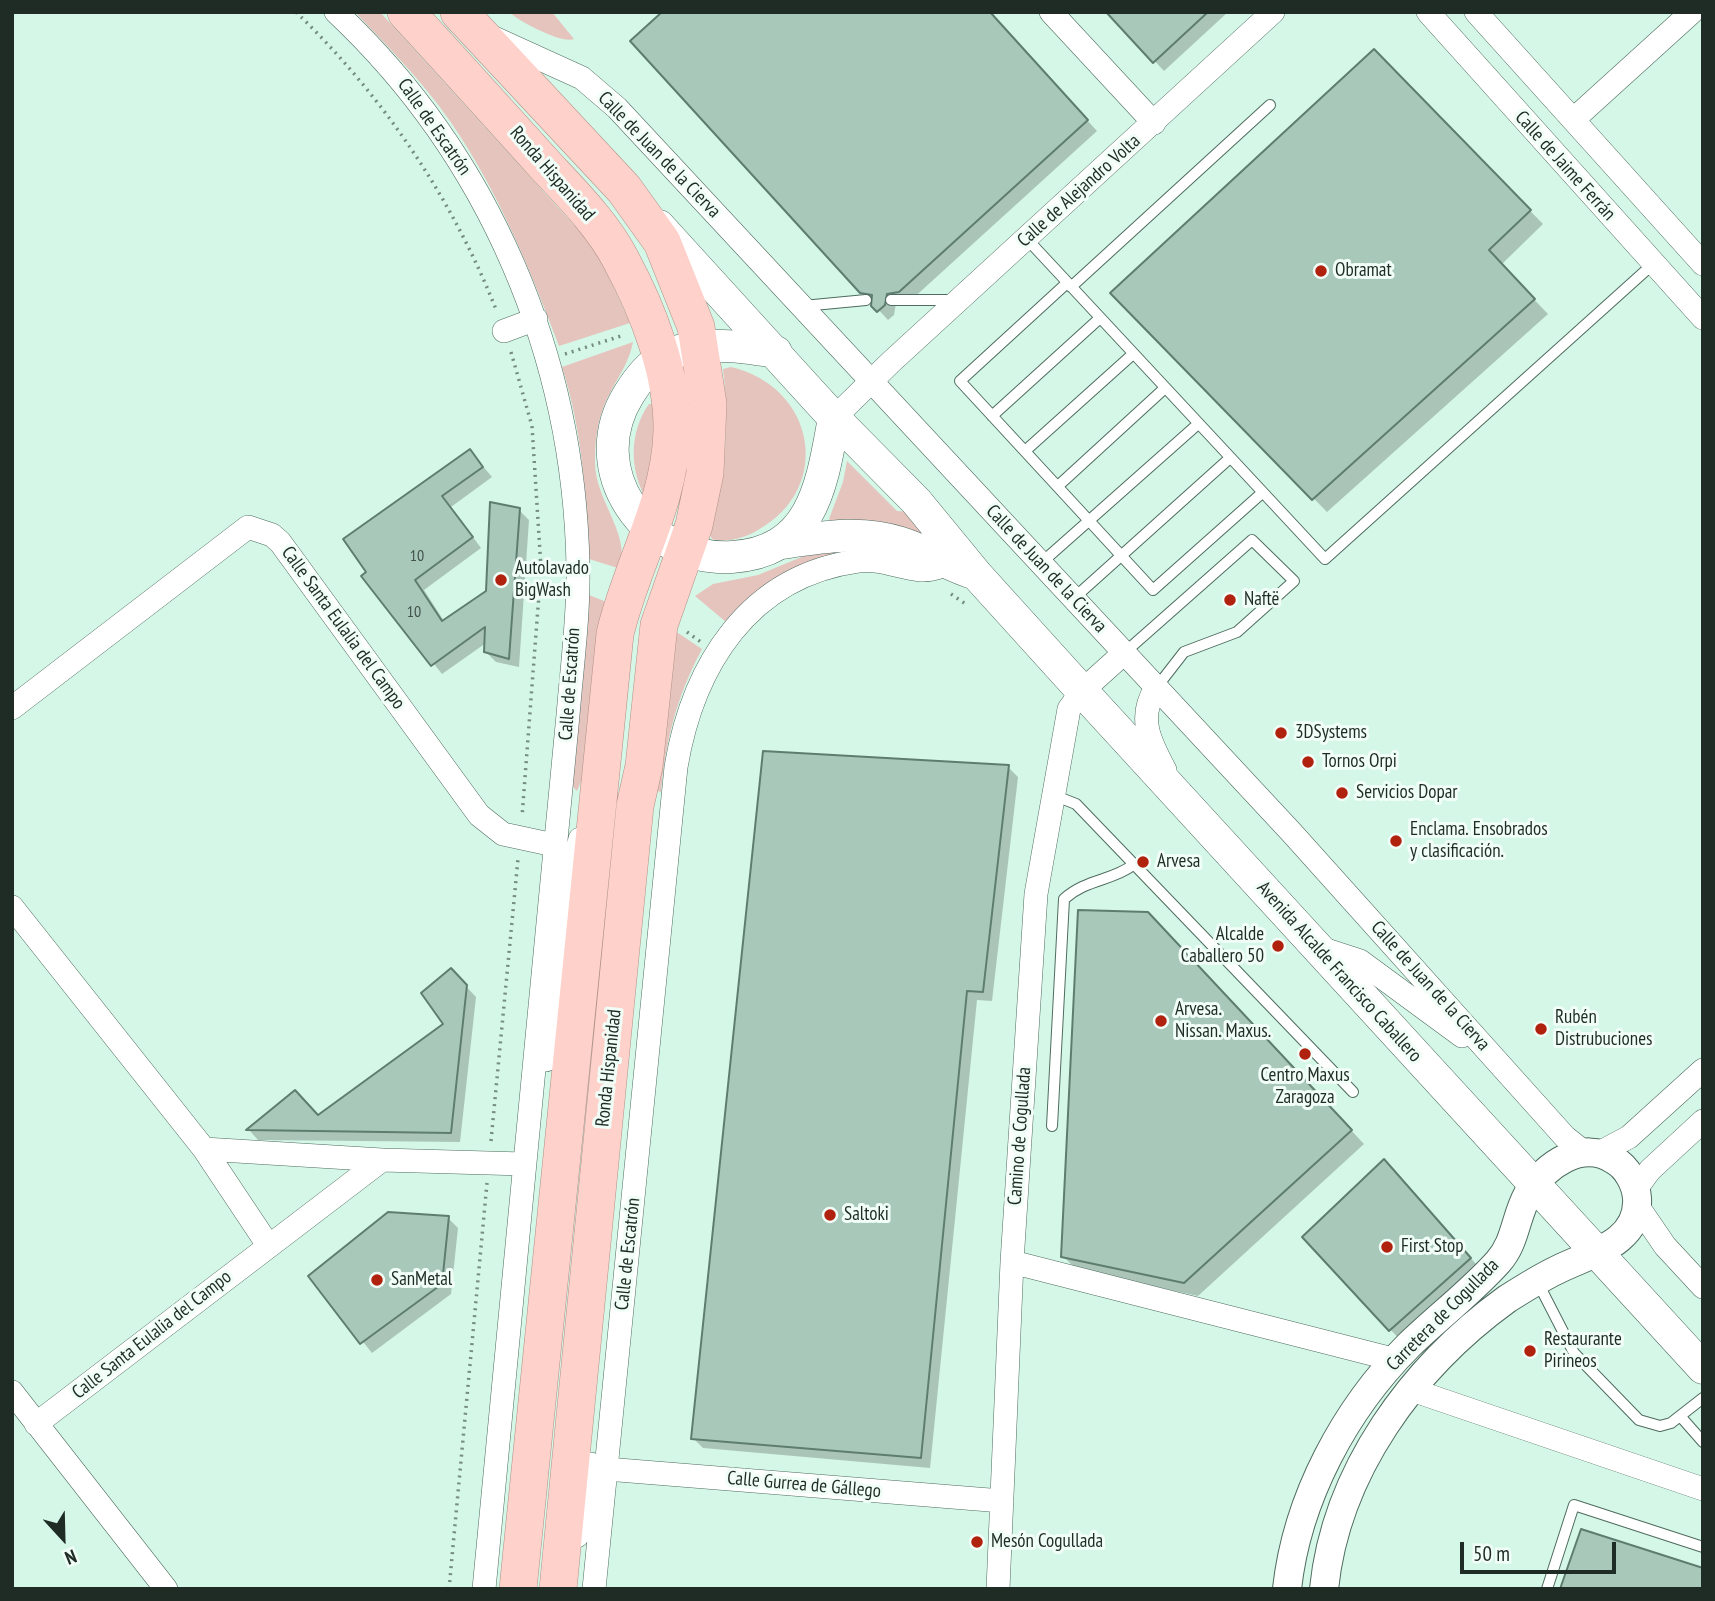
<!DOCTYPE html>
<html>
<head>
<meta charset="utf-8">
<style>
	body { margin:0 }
	#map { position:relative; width:1715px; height:1601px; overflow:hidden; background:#d5f7e7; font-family:"PT Sans Narrow",sans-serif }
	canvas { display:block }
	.frame { position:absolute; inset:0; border:14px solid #1f2c26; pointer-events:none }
	.north { position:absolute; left:28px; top:1503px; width:70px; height:70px; -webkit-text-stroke:5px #f1fef8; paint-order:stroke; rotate:158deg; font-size:19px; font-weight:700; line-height:28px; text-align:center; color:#1f2c26 }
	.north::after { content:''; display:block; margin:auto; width:24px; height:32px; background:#1f2c26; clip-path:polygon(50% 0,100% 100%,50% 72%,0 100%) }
	.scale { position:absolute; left:1460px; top:1542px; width:156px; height:32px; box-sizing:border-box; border:4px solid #1f2c26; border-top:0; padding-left:9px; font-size:21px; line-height:24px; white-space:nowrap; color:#1f2c26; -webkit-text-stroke:5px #f1fef8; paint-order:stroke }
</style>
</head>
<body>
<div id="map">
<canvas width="1715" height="1601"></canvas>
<div class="frame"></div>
<div class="north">N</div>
<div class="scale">50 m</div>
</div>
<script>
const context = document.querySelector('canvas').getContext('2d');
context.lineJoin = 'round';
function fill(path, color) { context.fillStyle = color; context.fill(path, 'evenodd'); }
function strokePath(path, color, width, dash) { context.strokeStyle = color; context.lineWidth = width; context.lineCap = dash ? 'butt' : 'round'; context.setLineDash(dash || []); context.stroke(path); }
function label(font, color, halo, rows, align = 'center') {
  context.font = font + ' "PT Sans Narrow",sans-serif'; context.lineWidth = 6; context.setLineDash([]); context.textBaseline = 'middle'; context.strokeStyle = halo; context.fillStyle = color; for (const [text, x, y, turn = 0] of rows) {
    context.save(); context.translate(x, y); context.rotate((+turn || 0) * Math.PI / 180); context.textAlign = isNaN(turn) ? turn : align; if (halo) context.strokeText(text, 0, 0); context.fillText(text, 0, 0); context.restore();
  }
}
const green = new Path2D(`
	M 355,12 L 380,12 L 583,235 L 603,264 L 630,323 L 559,346 C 529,267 498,191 450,121 C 423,82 388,47 355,12 Z
	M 509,12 L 552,12 L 574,39 C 562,44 520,22 509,12 Z
	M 633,342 C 629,362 620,374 611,391 C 599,412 595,436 595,460 C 594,500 629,529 621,569 L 589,559 C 586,494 582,429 562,367 Z
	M 731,367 C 814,386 835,487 758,530 C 745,538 726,543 712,539 L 710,535 C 725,480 730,426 723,369 Z
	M 649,404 L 653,404 L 655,420 L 647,500 C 629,471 629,432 649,404 Z
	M 847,461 L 897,511 L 913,512 L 932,539 L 832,522 L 829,519 L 843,482 Z
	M 839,551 L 743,604 L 726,622 L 695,596 L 713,584 L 758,575 L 804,556 Z
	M 589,595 L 609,603 L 589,763 L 577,791 L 572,786 Z
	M 675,631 L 702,649 C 677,696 666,739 661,792 L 657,791 Z`);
const shadow = new Path2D(`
	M 988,12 L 1097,131 L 909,302 L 896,303 L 894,315 L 888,320 L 861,291 Z
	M 1109,12 L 1228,12 L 1164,71 Z
	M 1374,51 L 1543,224 L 1501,265 L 1548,314 L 1327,512 L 1112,293 Z
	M 470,451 L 492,477 L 451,507 L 481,548 L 424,590 L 444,621 L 488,592 L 519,510 L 529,520 L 519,667 L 496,662 L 485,651 L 486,643 L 442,674 L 364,576 Z
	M 1008,767 L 1018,777 L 992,1001 L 977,1000 L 930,1468 L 703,1448 L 693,1438 Z
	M 1161,928 L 1364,1144 L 1198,1296 L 1077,1270 L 1063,1256 Z
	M 460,980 L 476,997 L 460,1142 L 258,1140 L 249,1130 L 294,1092 L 318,1117 L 445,1024 Z
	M 1398,1175 L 1483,1272 L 1404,1344 L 1304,1237 Z
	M 448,1218 L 458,1228 L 451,1294 L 372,1353 L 310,1276 Z`);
const building = new Path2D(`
	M 662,12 L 990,12 L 1088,120 L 899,292 L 887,294 L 885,305 L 877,312 L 871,306 L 872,295 L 860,293 L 630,41 Z
	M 1106,12 L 1208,12 L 1153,63 Z
	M 1374,49 L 1531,210 L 1489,250 L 1535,299 L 1312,500 L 1110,293 Z
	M 470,449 L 483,467 L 442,496 L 473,537 L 415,580 L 442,621 L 486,591 L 490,502 L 520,508 L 509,659 L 484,652 L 485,627 L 431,666 L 361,576 L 366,572 L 343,539 Z
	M 763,751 L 1009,765 L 983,992 L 967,991 L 921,1458 L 691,1439 Z
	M 1078,910 L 1148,912 L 1352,1130 L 1184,1283 L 1061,1257 Z
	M 451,968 L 467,985 L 451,1133 L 246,1130 L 295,1090 L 318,1115 L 443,1024 L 421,993 Z
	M 1384,1159 L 1471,1258 L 1389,1331 L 1302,1237 Z
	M 388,1212 L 449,1216 L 442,1284 L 360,1344 L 308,1276 Z
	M 1581,1529 L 1703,1568 L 1703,1589 L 1560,1589 Z`);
const path = new Path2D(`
	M 296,12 C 383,96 453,199 497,312
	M 511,352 L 532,426 L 541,568 L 522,817
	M 565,354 L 624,335
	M 541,589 L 556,589
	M 951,594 L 967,605
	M 687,632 L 701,642
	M 491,1141 L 518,859
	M 449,1589 L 487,1183`);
const service = new Path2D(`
	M 1027,239 L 1325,559 L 1653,264
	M 1067,283 L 960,381 L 1153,590 L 1262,493
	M 1071,287 L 1270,105
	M 891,300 L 955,300
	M 803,306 L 866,300
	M 992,416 L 1100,318
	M 1025,451 L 1133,354
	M 1058,486 L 1165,388
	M 1040,564 L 1198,424
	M 1073,599 L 1230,458
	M 1123,654 L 1252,540 L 1294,581 L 1237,632 L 1184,652 L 1156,688
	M 1053,795 L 1076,804 L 1353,1092
	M 1052,1126 L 1064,899 C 1086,879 1112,881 1133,865
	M 1537,1281 L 1574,1353 L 1639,1420 L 1660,1426 L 1671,1423 L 1703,1398
	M 1681,1417 L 1703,1442
	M 1547,1589 L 1574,1505 L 1703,1547`);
const minor = new Path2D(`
	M 336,12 C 490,157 574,356 578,566 C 579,615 572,666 568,715 L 484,1589
	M 1051,12 L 1154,123
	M 1428,12 L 1703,318
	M 1476,12 L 1703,264
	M 492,37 L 582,78 L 617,108 L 1292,833 L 1565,1137 L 1584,1152
	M 1574,119 L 1692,12
	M 504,331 L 536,319
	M 834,418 L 891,362 L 1273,12
	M 1156,688 C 1137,718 1150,742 1165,770
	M 12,708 L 248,527 L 272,535 L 280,542 L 479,815 L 503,834 L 554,845
	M 12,907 L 204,1149 L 268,1245
	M 1320,948 L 1360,961 L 1462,1036
	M 546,1060 C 567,988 561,912 580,839
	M 204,1149 L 382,1160 L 524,1164
	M 1599,1153 L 1629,1137 L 1703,1070
	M 1636,1189 L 1650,1170 L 1703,1121
	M 1637,1205 L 1665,1246 L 1703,1287
	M 1012,1262 L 1396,1360
	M 1412,1390 L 1703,1489
	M 12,1392 L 166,1589
	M 36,1424 L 382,1160
	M 606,1469 L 1002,1501
	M 577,1536 L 591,1464
	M 594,1589 L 676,767 C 693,666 748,576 858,561 C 881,558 899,568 921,570 C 929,571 939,567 947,565
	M 998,1589 L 1012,1262 L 1036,894 L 1069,709 L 1082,691 L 1123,654`);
const tertiary = new Path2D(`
	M 1287,1589 C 1297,1498 1345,1409 1409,1345 C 1438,1317 1471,1292 1498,1262 C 1516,1242 1515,1217 1528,1194 C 1545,1165 1582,1139 1614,1160 C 1627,1167 1636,1184 1637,1198 C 1640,1244 1588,1254 1557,1270 C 1540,1278 1523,1289 1507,1299 C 1413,1367 1336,1471 1324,1589`);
const secondary = new Path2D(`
	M 659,226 L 834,418 L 916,501 L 976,574 L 1082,691 L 1703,1368
	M 776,352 C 740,346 694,339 661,359 C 647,367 637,381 629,394 C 581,470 646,562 732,557 C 814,552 822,483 834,418
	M 782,543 C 822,537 862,530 901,543 C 927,551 950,566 976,574`);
const trunk = new Path2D(`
	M 406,12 C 453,63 499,114 545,165 C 572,194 603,225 621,260 C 648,310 673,374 672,431 C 670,504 631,565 615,634 L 518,1589
	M 459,12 L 624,189 L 662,242 L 696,327 L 708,404 L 705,473 L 694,525 L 659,625 L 644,766 L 635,806 L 558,1589`);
const markers = [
	[1321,271,7,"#b0220e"],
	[501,580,7,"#b0220e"],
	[1230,600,7,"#b0220e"],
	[1281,733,7,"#b0220e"],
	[1308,762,7,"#b0220e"],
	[1342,793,7,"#b0220e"],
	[1396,841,7,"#b0220e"],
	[1143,862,7,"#b0220e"],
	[1278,946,7,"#b0220e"],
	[1161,1021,7,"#b0220e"],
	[1541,1029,7,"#b0220e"],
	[1305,1054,7,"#b0220e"],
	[830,1215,7,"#b0220e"],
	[1387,1247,7,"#b0220e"],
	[377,1280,7,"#b0220e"],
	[1530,1351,7,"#b0220e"],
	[977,1542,7,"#b0220e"]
];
const numberNames = [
	["10",417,556],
	["10",414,612]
];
const streetNames = [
	["Calle de Escatrón",434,127,55],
	["Calle de Juan de la Cierva",659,155,46],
	["Calle de Jaime Ferrán",1565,166,48],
	["Ronda Hispanidad",552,174,49],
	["Calle de Alejandro Volta",1079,191,-42],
	["Calle de Juan de la Cierva",1046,569,47],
	["Calle Santa Eulalia del Campo",343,628,54],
	["Calle de Escatrón",570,684,-86],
	["Avenida Alcalde Francisco Caballero",1339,972,48],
	["Calle de Juan de la Cierva",1430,986,48],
	["Ronda Hispanidad",609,1068,-84],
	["Camino de Cogullada",1020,1136,-86],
	["Calle de Escatrón",628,1254,-84],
	["Carretera de Cogullada",1443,1315,-45],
	["Calle Santa Eulalia del Campo",152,1335,-38],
	["Calle Gurrea de Gállego",804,1485,5]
];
const poiNames = [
	["Obramat",1335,271],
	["Autolavado",515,569],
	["BigWash",515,591],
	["Naftë",1244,600],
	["3DSystems",1295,733],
	["Tornos Orpi",1322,762],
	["Servicios Dopar",1356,793],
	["Enclama. Ensobrados",1410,830],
	["y clasificación.",1410,852],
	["Arvesa",1157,862],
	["Alcalde",1264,935,"right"],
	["Caballero 50",1264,957,"right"],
	["Arvesa.",1175,1010],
	["Nissan. Maxus.",1175,1032],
	["Rubén",1555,1018],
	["Distrubuciones",1555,1040],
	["Centro Maxus",1305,1076,"center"],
	["Zaragoza",1305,1098,"center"],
	["Saltoki",844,1215],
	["First Stop",1401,1247],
	["SanMetal",391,1280],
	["Restaurante",1544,1340],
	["Pirineos",1544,1362],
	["Mesón Cogullada",991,1542]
];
fill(green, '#e6c4be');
fill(shadow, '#0003');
fill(building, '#a8c8ba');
strokePath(building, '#5e7d6f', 2);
strokePath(service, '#4e6c5f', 12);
strokePath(minor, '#4e6c5f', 24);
strokePath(tertiary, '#4e6c5f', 30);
strokePath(secondary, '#4e6c5f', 33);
strokePath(trunk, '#b09188', 38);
strokePath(path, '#758c81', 3.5, [2, 5]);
strokePath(service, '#fff', 10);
strokePath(minor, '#fff', 23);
strokePath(tertiary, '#fff', 28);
strokePath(secondary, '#fff', 32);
strokePath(trunk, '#fed2ca', 37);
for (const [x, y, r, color] of markers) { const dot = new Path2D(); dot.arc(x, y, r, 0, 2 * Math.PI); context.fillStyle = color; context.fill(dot); strokePath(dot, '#f1fef8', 2.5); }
label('16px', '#41534b', null, numberNames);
label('19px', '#1f2c26', '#f1fef8', streetNames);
label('19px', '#1f2c26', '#f1fef8', poiNames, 'left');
</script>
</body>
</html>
